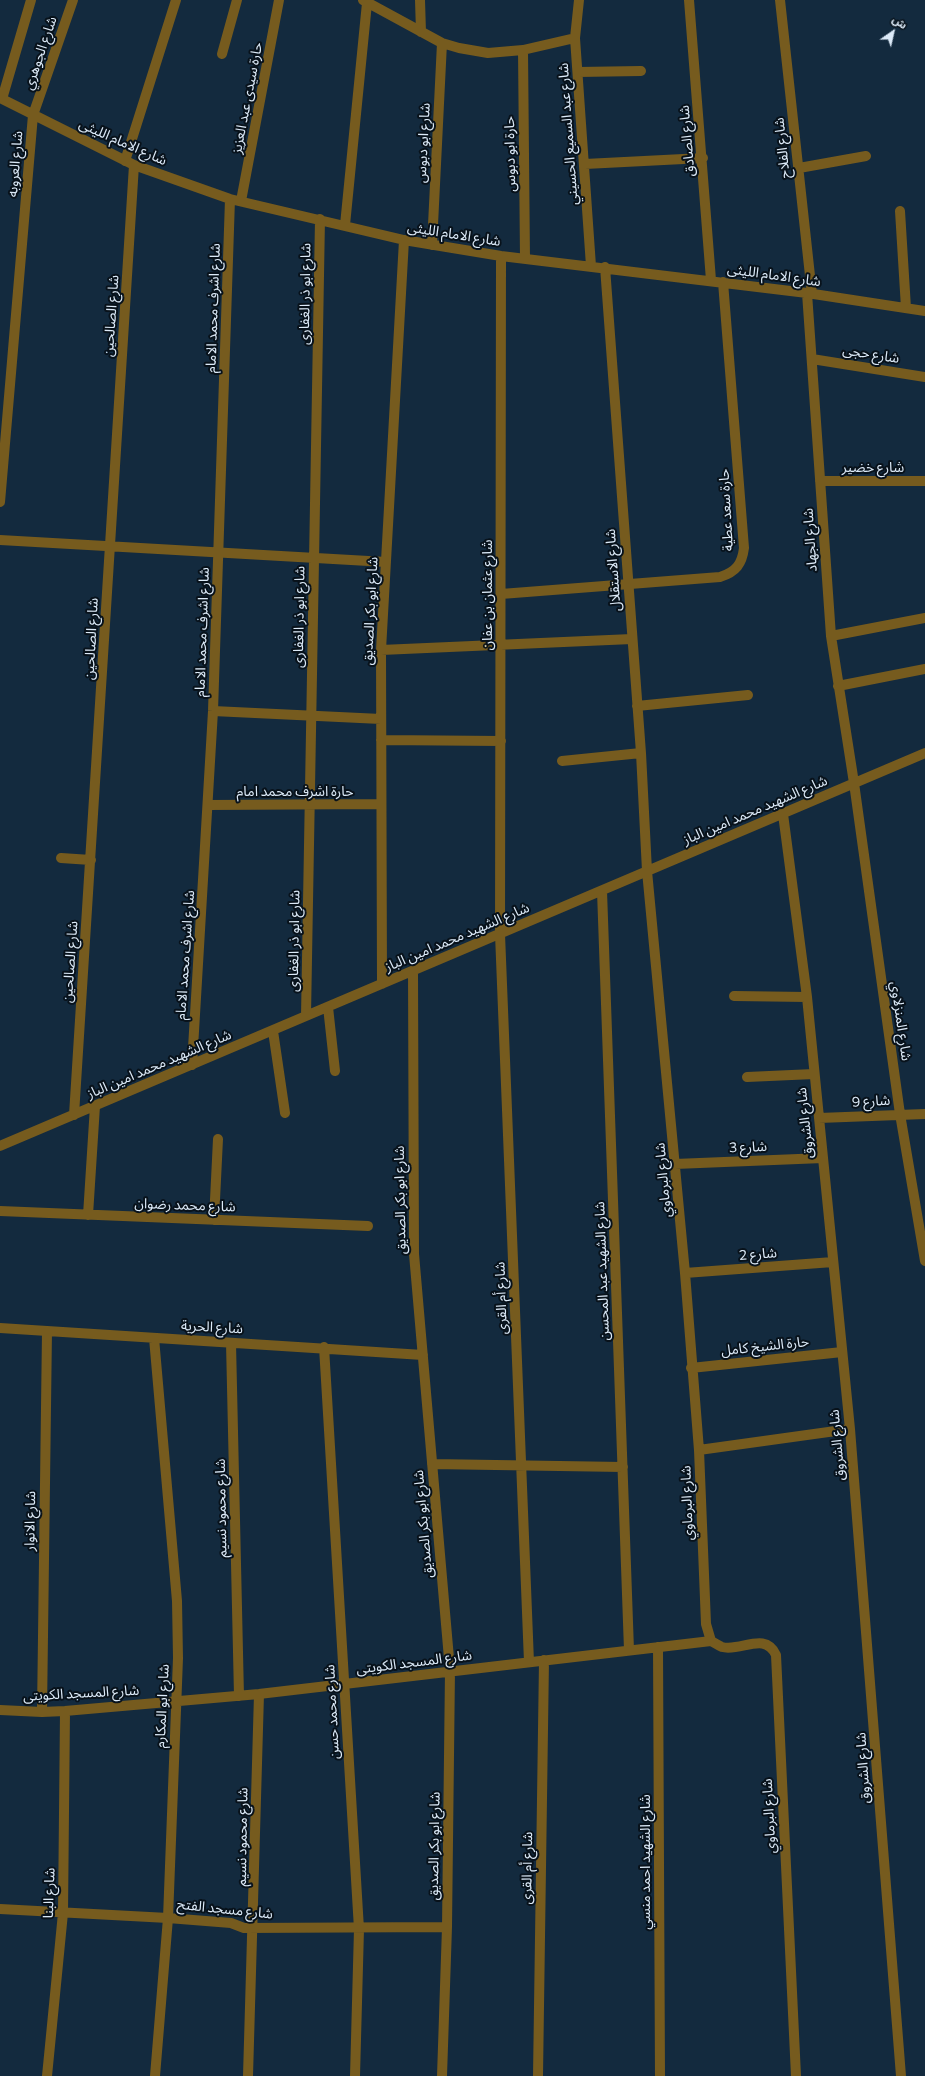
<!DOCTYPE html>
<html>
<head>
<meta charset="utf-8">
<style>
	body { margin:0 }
	#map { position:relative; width:925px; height:2076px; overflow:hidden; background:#132a3e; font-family:Commissioner,"Noto Sans Arabic",sans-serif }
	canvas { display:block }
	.north { position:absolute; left:873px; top:12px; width:40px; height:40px; -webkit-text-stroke:3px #08121b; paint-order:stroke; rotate:34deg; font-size:11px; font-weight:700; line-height:16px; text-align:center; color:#dceaf8 }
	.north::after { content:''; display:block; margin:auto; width:14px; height:18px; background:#dceaf8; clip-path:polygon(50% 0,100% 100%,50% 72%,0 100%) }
</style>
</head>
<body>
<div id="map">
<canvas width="925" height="2076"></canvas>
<div class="north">ش</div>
</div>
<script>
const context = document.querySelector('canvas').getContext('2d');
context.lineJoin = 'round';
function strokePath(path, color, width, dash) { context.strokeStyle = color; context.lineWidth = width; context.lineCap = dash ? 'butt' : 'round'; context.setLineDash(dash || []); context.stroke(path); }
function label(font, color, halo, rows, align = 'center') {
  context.font = font + ' Commissioner,"Noto Sans Arabic",sans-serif'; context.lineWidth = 4; context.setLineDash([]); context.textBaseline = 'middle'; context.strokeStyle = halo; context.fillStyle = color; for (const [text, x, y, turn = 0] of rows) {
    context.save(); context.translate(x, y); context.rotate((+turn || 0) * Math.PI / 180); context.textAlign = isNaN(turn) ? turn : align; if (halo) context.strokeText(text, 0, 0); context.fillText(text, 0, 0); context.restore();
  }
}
const minor = new Path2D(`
	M 363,0 L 442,43 L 459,48 L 488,53 L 523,50 L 575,38
	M 420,0 L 421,32
	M 579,0 L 575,38 L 591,266
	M 689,0 L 711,280
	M 780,0 L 812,294
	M 523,50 L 525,259
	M 222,54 L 237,0
	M 578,72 L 641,71
	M 0,98 L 134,165 L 230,199 L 404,240 L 501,256 L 807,293 L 925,311
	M 2,99 L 31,0
	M 125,161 L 176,0
	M 585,164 L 703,158
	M 799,168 L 866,156
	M 241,201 L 279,0
	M 900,211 L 906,308
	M 345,225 L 367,3
	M 432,245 L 442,43
	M 501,256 L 500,934 L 529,1662
	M 605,267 L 641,753 L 647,871 L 685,1273 L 699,1450 L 706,1624 L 711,1641 C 715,1643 719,1646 722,1647 C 741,1652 765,1631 776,1655 L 796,2076
	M 807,293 L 831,636 L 854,783 L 900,1114 L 925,1261
	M 812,359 L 925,377
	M 820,481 L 925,481
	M 0,502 L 33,115 L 73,0
	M 0,540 L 386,562
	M 501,594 L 720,577 C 736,572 742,564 744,548 L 723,282
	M 831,636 L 925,618
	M 381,650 L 632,639
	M 838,686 L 925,669
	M 637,706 L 748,695
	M 213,711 L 381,719
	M 381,740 L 501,741
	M 562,761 L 641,753
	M 208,805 L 381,804
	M 783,814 L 807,997 L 850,1429 L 901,2076
	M 61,858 L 91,860
	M 602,891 L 629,1650
	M 413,971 L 414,1254 L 450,1670 L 447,1927 L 442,2076
	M 382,984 L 381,650 L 404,240
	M 734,996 L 807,997
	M 328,1007 L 335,1071
	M 306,1016 L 320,219
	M 273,1031 L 285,1113
	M 192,1065 L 213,711 L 230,199
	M 747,1077 L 814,1074
	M 74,1115 L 134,165
	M 819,1118 L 925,1114
	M 0,1146 L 925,753
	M 675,1164 L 823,1158
	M 0,1211 L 368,1226
	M 88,1215 L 95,1106
	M 214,1220 L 218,1139
	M 685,1273 L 833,1262
	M 0,1328 L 423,1355
	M 154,1338 L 177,1601 L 178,1658 L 168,1918 L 155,2076
	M 231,1343 L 239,1696
	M 324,1347 L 359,1929 L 355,2076
	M 691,1368 L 842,1352
	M 699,1450 L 850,1429
	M 432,1464 L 623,1467
	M 658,1647 L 660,2076
	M 0,1710 L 42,1712 L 65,1711 L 259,1694 L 711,1641
	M 42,1712 L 47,1331
	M 0,1909 L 168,1918 L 231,1923 L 244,1928 L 447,1927
	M 47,2076 L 63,1913 L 65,1711
	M 248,2076 L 259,1694
	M 538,2076 L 544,1660`);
const streetNames = [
	["شارع الجوهري",40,53,-71],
	["حارة سيدى عبد العزيز",247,98,-79],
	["شارع عبد السميع الحسيني",568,134,-94],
	["شارع الصادق",687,141,-95],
	["شارع الامام الليثى",123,142,24],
	["شارع ابو دبوس",423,143,-87],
	["شارع الفلاح",782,148,-96],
	["حارة ابو دبوس",510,154,-91],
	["شارع العروبه",15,164,-85],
	["شارع الامام الليثى",454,234,9],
	["شارع الامام الليثى",774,275,8],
	["شارع ابو ذر الغفارى",305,294,-89],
	["شارع اشرف محمد الامام",213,308,-88],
	["شارع الصالحين",111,316,-86],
	["شارع حجى",871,354,9],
	["شارع خضير",873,467],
	["حارة سعد عطية",726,510,-93],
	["شارع الجهاد",810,540,-94],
	["شارع الاستقلال",613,570,-94],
	["شارع عثمان بن عفان",487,595,-90],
	["شارع ابو بكر الصديق",370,611,-87],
	["شارع ابو ذر الغفارى",299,617,-89],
	["شارع اشرف محمد الامام",202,632,-88],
	["شارع الصالحين",91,639,-87],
	["حارة اشرف محمد امام",295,791],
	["شارع الشهيد محمد امين الباز",755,810,-23],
	["شارع الشهيد محمد امين الباز",457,937,-23],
	["شارع ابو ذر الغفارى",294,941,-89],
	["شارع اشرف محمد الامام",185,955,-86],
	["شارع الصالحين",70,962,-86],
	["شارع المنزلاوي",901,1021,82],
	["شارع الشهيد محمد امين الباز",159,1064,-23],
	["شارع 9",871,1101,-3],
	["شارع الشروق",805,1123,-96],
	["شارع 3",748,1147,-2],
	["شارع البرماوي",663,1180,-95],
	["شارع ابو بكر الصديق",400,1200,-91],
	["شارع محمد رضوان",185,1205,2],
	["شارع 2",758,1254,-4],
	["شارع الشهيد عبد المحسن",602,1271,-92],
	["شارع أم القرى",501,1298,-92],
	["شارع الحرية",212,1327,3],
	["حارة الشيخ كامل",765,1346,-6],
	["شارع الشروق",837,1445,-95],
	["شارع البرماوي",687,1503,-92],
	["شارع محمود نسيم",221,1508,-91],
	["شارع الانوار",30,1521,-89],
	["شارع ابو بكر الصديق",423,1524,-95],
	["شارع المسجد الكويتى",414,1662,-7],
	["شارع المسجد الكويتى",81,1693,-3],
	["شارع ابو المكارم",162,1706,-87],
	["شارع محمد حسن",332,1712,-93],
	["شارع الشروق",863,1768,-94],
	["شارع البرماوي",769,1816,-93],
	["شارع محمود نسيم",242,1837,-89],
	["شارع ابو بكر الصديق",434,1846,-89],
	["شارع الشهيد احمد منسي",645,1862,-90],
	["شارع أم القرى",527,1868,-89],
	["شارع البنا",49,1893,-88],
	["شارع مسجد الفتح",225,1909,6]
];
strokePath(minor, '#765b1e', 10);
label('14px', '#dceaf8', '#08121b', streetNames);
</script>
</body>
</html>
